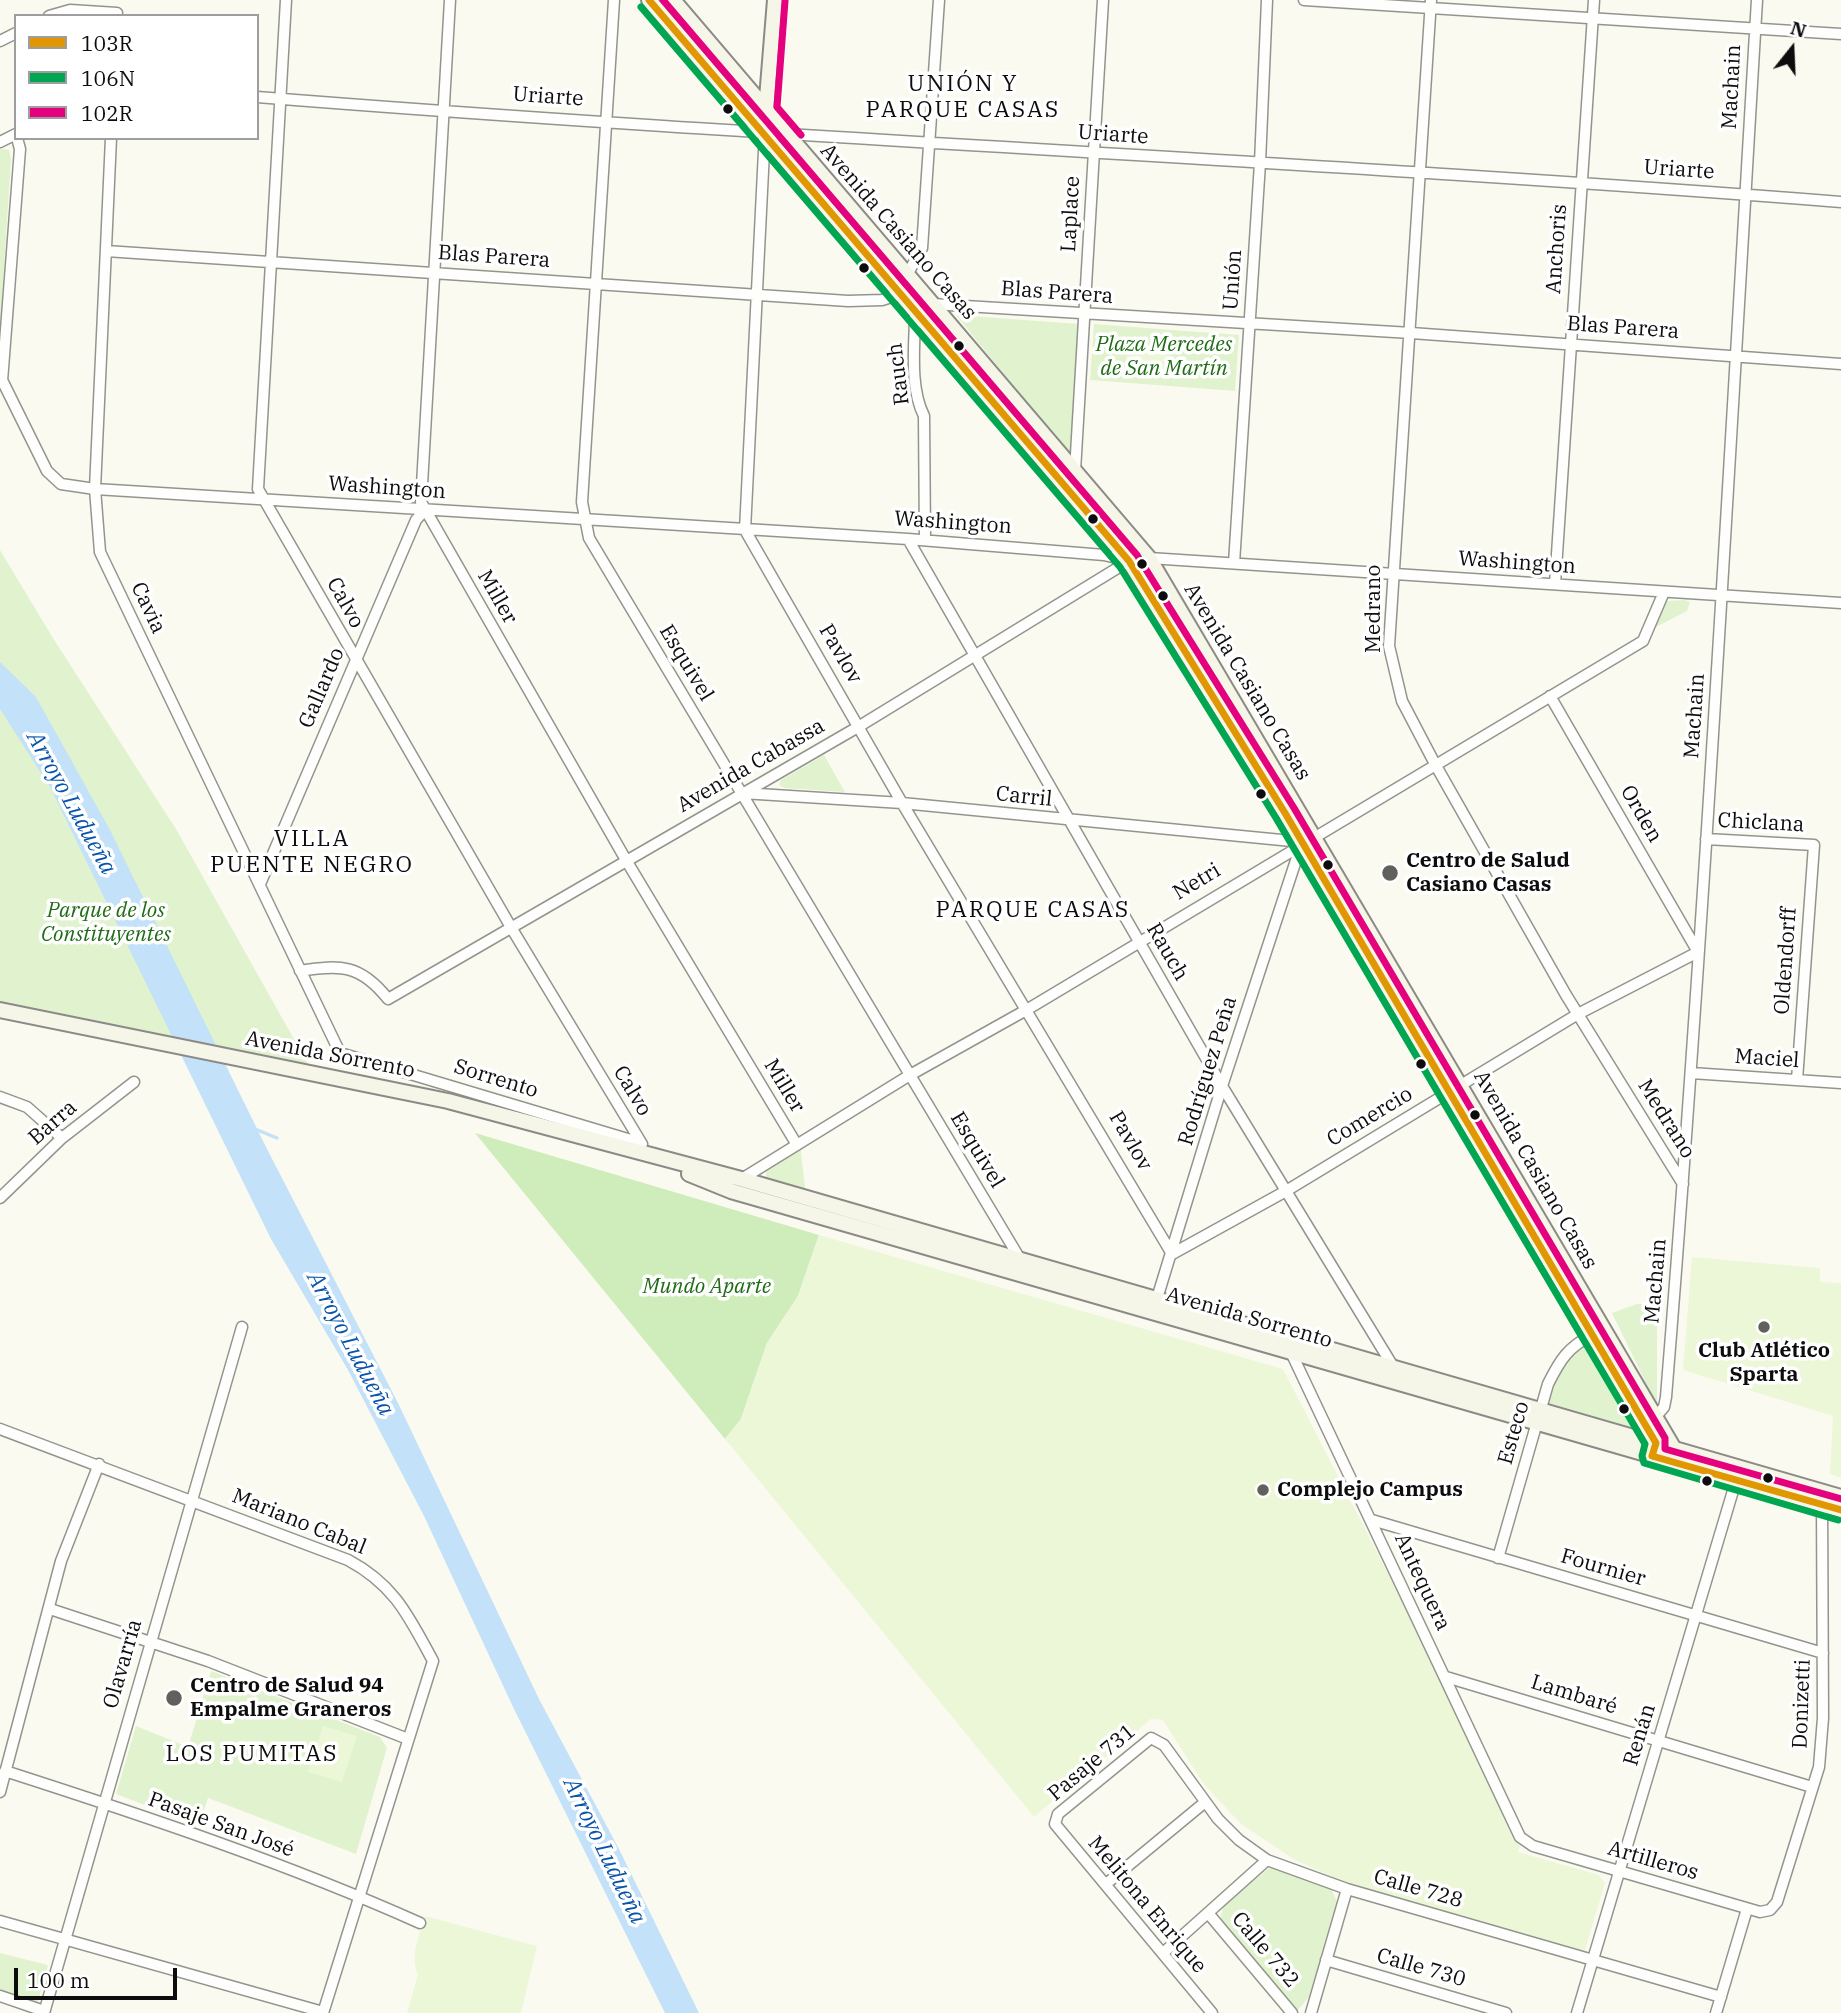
<!DOCTYPE html>
<html>
<head>
<meta charset="utf-8">
<style>
	body { margin:0 }
	#map { position:relative; width:1841px; height:2013px; overflow:hidden; background:#fbfaf0; font-family:"IBM Plex Serif",serif }
	canvas { display:block }
	.legend { position:absolute; left:14px; top:14px; width:245px; height:126px; box-sizing:border-box; background:#fff; border:2px solid #9e9e9e; margin:0; padding:9px 12px; list-style:none; font-size:21px; color:#0d0d0d }
	.legend li { display:flex; align-items:center; gap:14px; height:35px }
	.legend b { width:35px; border:2px solid #9e9e9e }
	.north { position:absolute; left:1757px; top:14px; width:70px; height:70px; -webkit-text-stroke:5px #fff; paint-order:stroke; rotate:18deg; font-size:19px; font-weight:700; line-height:28px; text-align:center; color:#0d0d0d }
	.north::after { content:''; display:block; margin:auto; width:24px; height:32px; background:#0d0d0d; clip-path:polygon(50% 0,100% 100%,50% 72%,0 100%) }
	.scale { position:absolute; left:14px; top:1968px; width:163px; height:32px; box-sizing:border-box; border:4px solid #0d0d0d; border-top:0; padding-left:9px; font-size:21px; line-height:24px; white-space:nowrap; color:#0d0d0d; -webkit-text-stroke:5px #fff; paint-order:stroke }
</style>
</head>
<body>
<div id="map">
<canvas width="1841" height="2013"></canvas>
<ul class="legend">
<li><b style="height:9px;background:#e09701"></b>103R</li>
<li><b style="height:9px;background:#00a651"></b>106N</li>
<li><b style="height:9px;background:#e5007d"></b>102R</li>
</ul>
<div class="north">N</div>
<div class="scale">100 m</div>
</div>
<script>
const context = document.querySelector('canvas').getContext('2d');
context.lineJoin = 'round';
function fill(path, color) { context.fillStyle = color; context.fill(path, 'evenodd'); }
function strokePath(path, color, width, dash) { context.strokeStyle = color; context.lineWidth = width; context.lineCap = dash ? 'butt' : 'round'; context.setLineDash(dash || []); context.stroke(path); }
function label(font, color, halo, rows, align = 'center') {
  context.font = font + ' "IBM Plex Serif",serif'; context.lineWidth = 7; context.setLineDash([]); context.textBaseline = 'middle'; context.strokeStyle = halo; context.fillStyle = color; for (const [text, x, y, turn = 0] of rows) {
    context.save(); context.translate(x, y); context.rotate((+turn || 0) * Math.PI / 180); context.textAlign = isNaN(turn) ? turn : align; if (halo) context.strokeText(text, 0, 0); context.fillText(text, 0, 0); context.restore();
  }
}
const green = new Path2D(`
	M 0,148 L 9,150 L 11,159 L 0,331 Z
	M 956,315 L 1080,324 L 1071,457 Z
	M 1094,324 L 1239,335 L 1235,391 L 1090,380 Z
	M 0,550 L 53,638 L 176,829 L 313,1073 L 0,1010 Z
	M 1684,600 L 1690,602 L 1687,611 L 1656,627 L 1666,601 Z
	M 824,755 L 845,792 L 784,788 L 779,785 L 781,780 Z
	M 800,1145 L 806,1195 L 766,1181 L 766,1169 Z
	M 1637,1304 L 1657,1304 L 1657,1406 L 1612,1313 Z
	M 1592,1335 L 1656,1443 L 1541,1409 L 1560,1359 Z
	M 211,1671 L 380,1737 L 387,1748 L 356,1854 L 208,1798 L 199,1826 L 116,1794 L 136,1726 L 188,1747 Z
	M 1272,1866 L 1331,1888 L 1338,1904 L 1309,1997 L 1298,2010 L 1220,1920 L 1224,1904 Z
	M 0,1953 L 48,1965 L 38,2002 L 0,1992 Z`);
const forest = new Path2D(`
	M 475,1133 L 819,1235 L 798,1296 L 767,1343 L 741,1419 L 725,1439 Z`);
const pitch = new Path2D(`
	M 1127,343 L 1170,346 L 1168,371 L 1126,368 Z
	M 819,1235 L 1283,1369 L 1437,1669 L 1520,1845 L 1518,1852 L 1599,1875 L 1605,1883 L 1584,1953 L 1344,1882 L 1295,1860 L 1241,1824 L 1203,1783 L 1163,1720 L 1151,1719 L 1034,1817 L 725,1439 L 741,1419 L 767,1343 L 798,1296 Z
	M 1692,1257 L 1820,1268 L 1820,1282 L 1841,1283 L 1841,1478 L 1830,1474 L 1833,1416 L 1683,1370 Z
	M 323,1726 L 357,1736 L 342,1782 L 308,1772 Z
	M 425,1916 L 537,1946 L 521,2013 L 407,2013 L 418,1974 C 409,1956 420,1934 425,1916 Z`);
const water = new Path2D(`
	M 0,662 L 36,697 L 110,830 L 267,1149 L 398,1403 L 539,1699 L 619,1849 L 699,2013 L 665,2013 L 514,1709 L 424,1516 L 348,1370 L 271,1239 L 50,787 L 0,709 Z`);
const stream = new Path2D(`
	M 255,1129 L 277,1138`);
const street = new Path2D(`
	M 286,0 L 258,489 L 512,929 L 642,1144
	M 450,0 L 421,502 L 626,860 L 797,1145
	M 614,0 L 582,502 L 589,538 L 1020,1259 L 1019,1262
	M 1304,0 L 1841,34
	M 1431,0 L 1389,646 L 1402,701 L 1435,764 L 1566,995 L 1683,1184
	M 49,16 L 70,10 L 117,13
	M 0,41 L 16,33
	M 257,97 C 785,139 1313,161 1841,202
	M 766,111 L 745,530 L 902,803 L 1172,1254
	M 111,138 L 95,489 L 100,552 L 340,1053 L 641,1143
	M 0,142 L 16,134
	M 106,251 L 848,301 L 882,300 L 901,294 L 932,304 L 1411,333 L 1841,364
	M 0,376 L 47,471 L 61,484 L 95,489 L 908,539 L 1104,555 L 1129,561 L 1149,558 L 1841,603
	M 2,381 L 20,149 L 17,138
	M 1075,471 L 1103,0
	M 908,539 L 1222,1086 L 1394,1368
	M 925,540 L 924,416 C 909,386 915,345 915,313 C 915,301 910,287 907,275 L 922,248 L 939,0
	M 1234,563 L 1260,163 L 1267,0
	M 1555,584 L 1594,0
	M 742,793 L 902,803 L 1302,842
	M 1706,839 L 1814,845 L 1797,1080
	M 260,884 L 416,520 L 425,510
	M 300,971 C 341,964 361,965 388,999 L 858,727 L 1129,561
	M 1691,1073 L 1841,1083
	M 0,1097 L 27,1107 L 62,1138
	M 740,1180 L 910,1075 L 1028,1009 L 1643,641 L 1664,592
	M 0,1198 L 62,1138 L 134,1082
	M 1172,1254 L 1286,1191 L 1578,1014 L 1698,952 L 1550,696
	M 1155,1305 L 1222,1086 L 1302,842
	M 1289,1348 L 1520,1837 L 1533,1846 L 1760,1912 L 1770,1910 L 1777,1902 L 1819,1767 L 1823,1718 L 1822,1499
	M 1653,1420 L 1664,1407 L 1666,1397 C 1704,932 1729,466 1757,0
	M 0,1429 L 348,1560 C 395,1585 409,1617 433,1661 L 323,2013
	M 1372,1520 L 1823,1653
	M 1498,1558 L 1548,1384 C 1560,1360 1568,1347 1592,1335
	M 50,1609 L 208,1661 L 408,1739
	M 1446,1677 L 1812,1787
	M 5,1771 C 145,1816 286,1863 420,1923
	M 0,1792 L 61,1561 L 99,1464
	M 1106,1884 L 1204,1803
	M 1208,1913 L 1292,2013
	M 0,1921 L 323,2012
	M 1163,1953 L 1267,1860
	M 1326,1960 L 1506,2013
	M 0,1996 L 44,2011
	M 44,2013 L 242,1327
	M 1212,2013 L 1055,1824 L 1058,1814 L 1151,1738 L 1164,1745 L 1218,1819 L 1239,1840 L 1267,1860 L 1347,1889 L 1721,1997
	M 1311,2013 L 1347,1889
	M 1577,2013 L 1738,1474
	M 1716,2013 L 1747,1909`);
const secondary = new Path2D(`
	M 649,0 L 1129,561 L 1285,813 L 1656,1443 L 1652,1456
	M 673,0 L 1149,558 L 1673,1447 L 1669,1461
	M 766,111 L 775,0
	M 0,1010 L 448,1101 L 741,1179 L 1841,1497
	M 689,1174 L 731,1191 L 1841,1510`);
const bus1 = new Path2D(`
	M 649,0 L 1129,561 L 1285,813 L 1656,1443 L 1652,1456 L 1841,1510`);
const bus2 = new Path2D(`
	M 641,7 L 1120,567 L 1276,818 L 1645,1444 L 1642,1456 L 1644,1463 L 1838,1520`);
const bus3 = new Path2D(`
	M 663,0 L 1137,555 L 1294,808 L 1665,1438 L 1665,1449 L 1841,1499
	M 785,1 L 777,107 L 801,135`);
const markers = [
	[728,109,6,"#0d0d0d"],
	[864,268,6,"#0d0d0d"],
	[959,346,6,"#0d0d0d"],
	[1093,519,6,"#0d0d0d"],
	[1142,564,6,"#0d0d0d"],
	[1163,596,6,"#0d0d0d"],
	[1261,794,6,"#0d0d0d"],
	[1328,865,6,"#0d0d0d"],
	[1390,873,9,"#60605c"],
	[1421,1064,6,"#0d0d0d"],
	[1475,1115,6,"#0d0d0d"],
	[1764,1327,7,"#60605c"],
	[1624,1409,6,"#0d0d0d"],
	[1768,1478,6,"#0d0d0d"],
	[1707,1481,6,"#0d0d0d"],
	[1263,1490,7,"#60605c"],
	[174,1698,9,"#60605c"]
];
const streetNames = [
	["Machain",1732,87,-87],
	["Uriarte",548,97,4],
	["Uriarte",1113,135,4],
	["Uriarte",1679,170,4],
	["Laplace",1071,214,-87],
	["Avenida Casiano Casas",898,232,49],
	["Anchoris",1557,249,-86],
	["Blas Parera",494,257,4],
	["Unión",1233,280,-86],
	["Blas Parera",1057,293,4],
	["Blas Parera",1623,328,4],
	["Rauch",899,374,-97],
	["Washington",387,488,4],
	["Washington",953,523,4],
	["Washington",1517,563,4],
	["Miller",497,597,60],
	["Calvo",345,603,61],
	["Cavia",148,608,65],
	["Medrano",1374,609,-90],
	["Pavlov",840,654,60],
	["Esquivel",686,663,59],
	["Avenida Casiano Casas",1247,682,59],
	["Gallardo",322,688,-67],
	["Machain",1695,716,-86],
	["Avenida Cabassa",751,766,-30],
	["Carril",1024,797,6],
	["Orden",1641,814,60],
	["Chiclana",1761,823,3],
	["Netri",1197,882,-31],
	["Rauch",1167,952,60],
	["Oldendorff",1786,961,-86],
	["Avenida Sorrento",330,1055,11],
	["Maciel",1767,1059,4],
	["Rodríguez Peña",1208,1071,-73],
	["Sorrento",496,1079,17],
	["Miller",784,1086,59],
	["Calvo",632,1091,59],
	["Comercio",1370,1117,-31],
	["Medrano",1666,1119,58],
	["Barra",53,1123,-41],
	["Pavlov",1130,1141,60],
	["Esquivel",977,1150,59],
	["Avenida Casiano Casas",1535,1170,60],
	["Machain",1656,1281,-85],
	["Avenida Sorrento",1249,1318,16],
	["Esteco",1514,1433,-74],
	["Mariano Cabal",299,1522,22],
	["Fournier",1603,1568,16],
	["Antequera",1422,1582,65],
	["Olavarría",123,1664,-74],
	["Lambaré",1574,1695,17],
	["Donizetti",1802,1704,-88],
	["Renán",1640,1735,-73],
	["Pasaje 731",1092,1763,-40],
	["Pasaje San José",221,1825,20],
	["Artilleros",1653,1861,16],
	["Calle 728",1418,1889,16],
	["Melitona Enrique",1147,1905,50],
	["Calle 732",1265,1950,50],
	["Calle 730",1421,1968,16]
];
const parkNames = [
	["Plaza Mercedes",1164,345],
	["de San Martín",1164,369],
	["Parque de los",106,911],
	["Constituyentes",106,935],
	["Mundo Aparte",707,1287]
];
const poiNames = [
	["Centro de Salud",1406,861],
	["Casiano Casas",1406,885],
	["Club Atlético",1764,1351,"center"],
	["Sparta",1764,1375,"center"],
	["Complejo Campus",1277,1490],
	["Centro de Salud 94",190,1686],
	["Empalme Graneros",190,1710]
];
const neighbourhoodNames = [
	["UNIÓN Y",963,84],
	["PARQUE CASAS",963,110],
	["VILLA",312,839],
	["PUENTE NEGRO",312,865],
	["PARQUE CASAS",1033,910],
	["LOS PUMITAS",252,1754]
];
const waterNames = [
	["Arroyo Ludueña",71,803,61],
	["Arroyo Ludueña",350,1344,62],
	["Arroyo Ludueña",604,1851,64]
];
fill(green, '#e1f3ce');
fill(forest, '#cfecbb');
fill(pitch, '#ecf7d8');
fill(water, '#c3e1f8');
strokePath(stream, '#c3e1f8', 3.5);
strokePath(street, '#94948f', 13);
strokePath(secondary, '#8b8a86', 18);
strokePath(street, '#fefefd', 10);
strokePath(secondary, '#f5f5e8', 14);
strokePath(bus1, '#e09701', 7);
strokePath(bus2, '#00a651', 7);
strokePath(bus3, '#e5007d', 7);
for (const [x, y, r, color] of markers) { const dot = new Path2D(); dot.arc(x, y, r, 0, 2 * Math.PI); context.fillStyle = color; context.fill(dot); strokePath(dot, '#fff', 2.5); }
label('21px', '#0d0d0d', '#fff', streetNames);
label('italic 21px', '#1f6b16', '#fff', parkNames);
label('bold 21px', '#0d0d0d', '#fff', poiNames, 'left');
context.letterSpacing = '2px';
label('23px', '#0d0d0d', '#fff', neighbourhoodNames);
context.letterSpacing = '0px';
label('italic 23px', '#0954ab', '#fff', waterNames);
</script>
</body>
</html>
